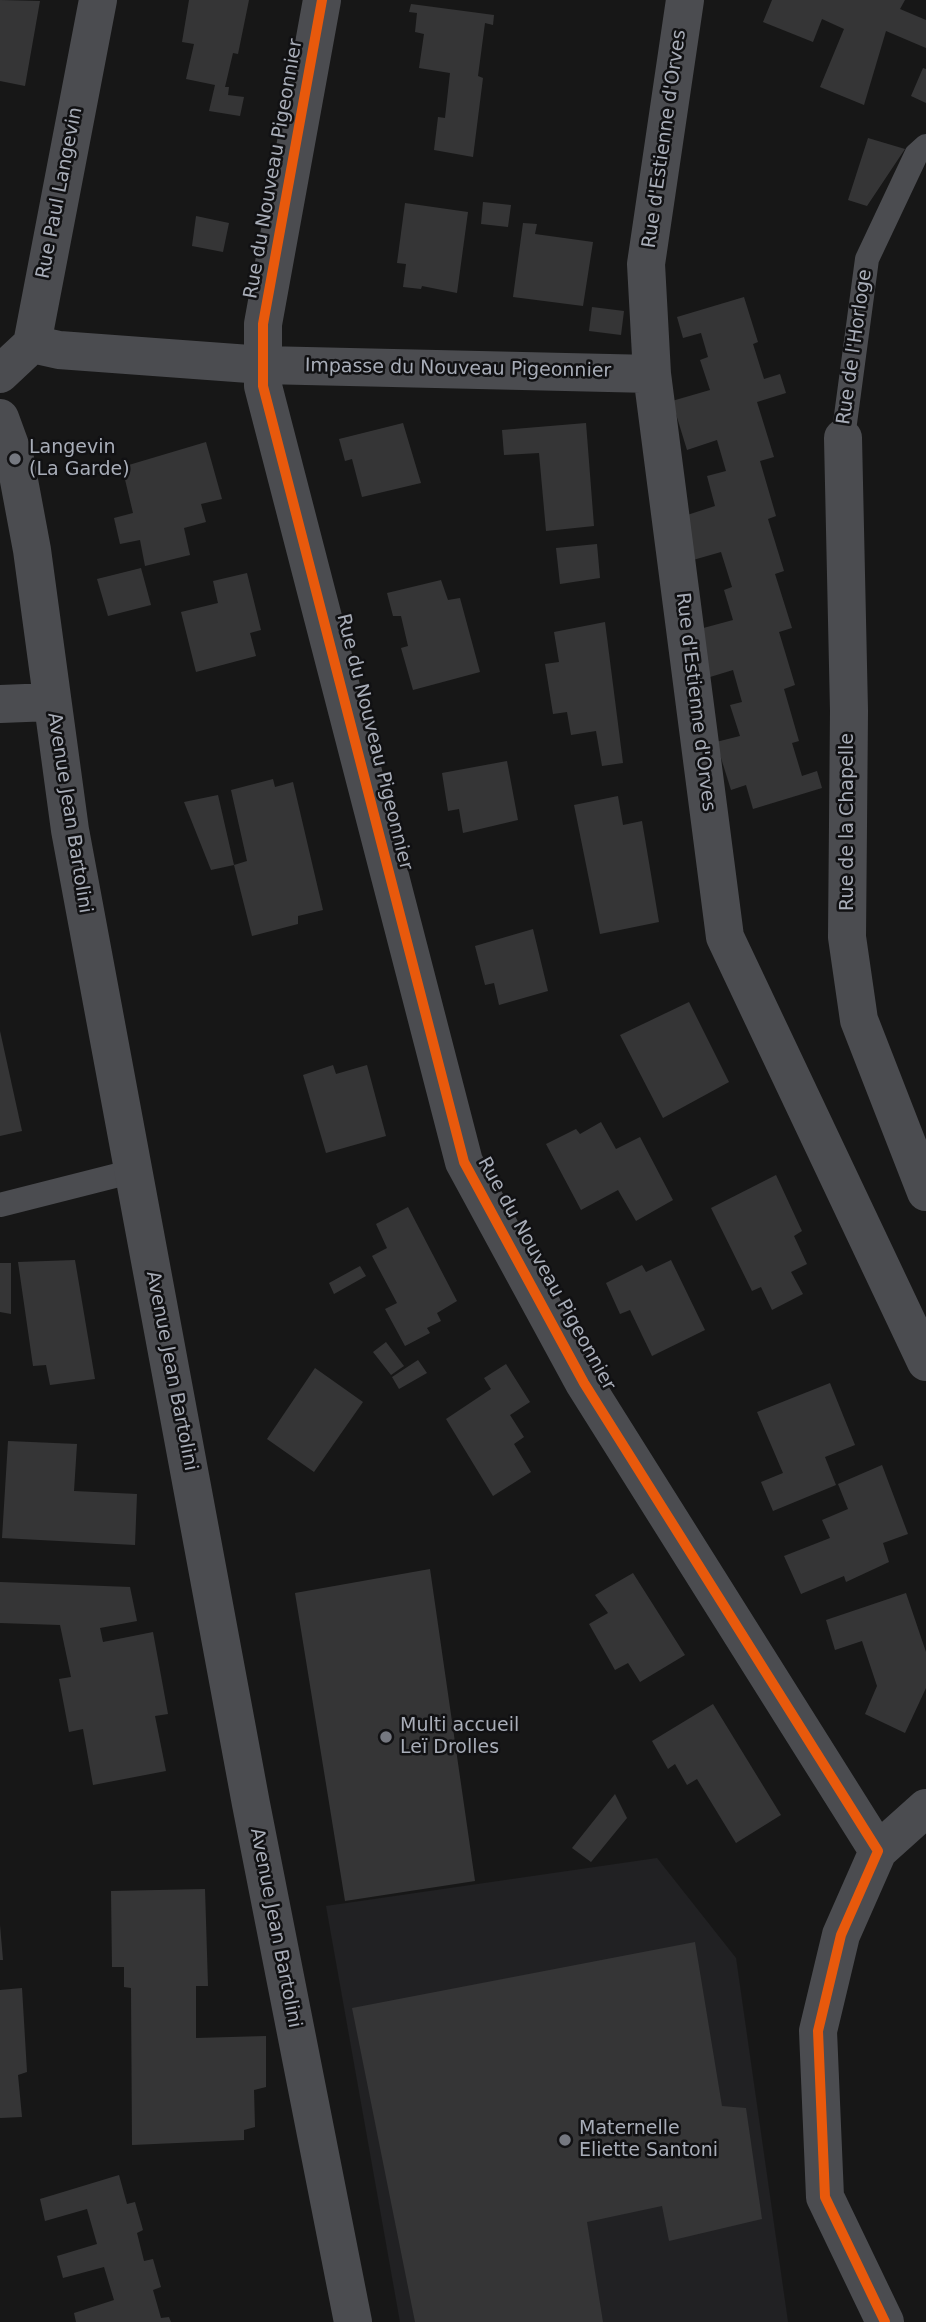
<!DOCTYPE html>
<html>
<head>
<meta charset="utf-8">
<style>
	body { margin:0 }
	canvas { display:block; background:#171717 }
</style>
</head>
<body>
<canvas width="926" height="2322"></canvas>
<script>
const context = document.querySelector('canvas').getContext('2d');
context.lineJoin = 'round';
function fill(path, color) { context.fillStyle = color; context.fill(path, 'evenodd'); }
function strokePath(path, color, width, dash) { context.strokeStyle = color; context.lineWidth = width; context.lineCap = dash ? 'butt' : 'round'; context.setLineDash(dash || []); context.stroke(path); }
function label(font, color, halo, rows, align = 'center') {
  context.font = font + ' "DejaVu Sans",sans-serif'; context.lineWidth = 5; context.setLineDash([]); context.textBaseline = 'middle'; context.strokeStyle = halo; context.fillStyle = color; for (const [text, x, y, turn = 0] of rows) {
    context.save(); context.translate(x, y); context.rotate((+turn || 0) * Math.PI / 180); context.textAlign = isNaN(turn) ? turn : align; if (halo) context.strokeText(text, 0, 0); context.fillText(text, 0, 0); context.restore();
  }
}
const built = new Path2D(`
	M 657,1858 L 736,1958 L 788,2322 L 400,2322 L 326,1906 Z`);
const building = new Path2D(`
	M 0,0 L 40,1 L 25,86 L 0,81 Z
	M 189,0 L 249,0 L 238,54 L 233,53 L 225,87 L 229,87 L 228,95 L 244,97 L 240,116 L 209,111 L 215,85 L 186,79 L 194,44 L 182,42 Z
	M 772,0 L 905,0 L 900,9 L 926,20 L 926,48 L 886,31 L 864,105 L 820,87 L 844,29 L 822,19 L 813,42 L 763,22 Z
	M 411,4 L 494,15 L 493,25 L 485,23 L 478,76 L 483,78 L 473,157 L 434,150 L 438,117 L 445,118 L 450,73 L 419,68 L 424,34 L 415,32 L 417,13 L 409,12 Z
	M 923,68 L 926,69 L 926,103 L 911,96 Z
	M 868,138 L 905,149 L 867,206 L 848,200 Z
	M 483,202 L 511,205 L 508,227 L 481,224 Z
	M 405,203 L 468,212 L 457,293 L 422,286 L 421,289 L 403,287 L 406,264 L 397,263 Z
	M 196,216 L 229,223 L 223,252 L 192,246 Z
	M 523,223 L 537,224 L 535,234 L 593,242 L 583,306 L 513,297 Z
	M 744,297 L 758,342 L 753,344 L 764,379 L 780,374 L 786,393 L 757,402 L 774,457 L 760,461 L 776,516 L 768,519 L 784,571 L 775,574 L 792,628 L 779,632 L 795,685 L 784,689 L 799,741 L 792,743 L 802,776 L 817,771 L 822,788 L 753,809 L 746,785 L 731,790 L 716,742 L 740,736 L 730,705 L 742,702 L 733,670 L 710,677 L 696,630 L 733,620 L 724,590 L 732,587 L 721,552 L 693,560 L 681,517 L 715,506 L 707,476 L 726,471 L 717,440 L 687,450 L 672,401 L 710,390 L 700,360 L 708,357 L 701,333 L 683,338 L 677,317 Z
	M 592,307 L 624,311 L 621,335 L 589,331 Z
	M 403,423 L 421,483 L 362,497 L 352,459 L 345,461 L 339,439 Z
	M 586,423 L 594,526 L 546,531 L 539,453 L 504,455 L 502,430 Z
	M 206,442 L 222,499 L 201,504 L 206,522 L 184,528 L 190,555 L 145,566 L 140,540 L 120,544 L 114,518 L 133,513 L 122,467 Z
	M 597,544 L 600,578 L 560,584 L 556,548 Z
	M 141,568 L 151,605 L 108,616 L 97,579 Z
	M 247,573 L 261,630 L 250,633 L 256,656 L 196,672 L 181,612 L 218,603 L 213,581 Z
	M 441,580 L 448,600 L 460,598 L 480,672 L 413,690 L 401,648 L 408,646 L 401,616 L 393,616 L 387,593 Z
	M 605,622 L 623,763 L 602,766 L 596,731 L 571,735 L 567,712 L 553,714 L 545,664 L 559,662 L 554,632 Z
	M 507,761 L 518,820 L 463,833 L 459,809 L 448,811 L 442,773 Z
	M 273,779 L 275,787 L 293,782 L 323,910 L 298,916 L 298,924 L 252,936 L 234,865 L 247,861 L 231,790 Z
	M 218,795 L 234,865 L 211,870 L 184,802 Z
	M 618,796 L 623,825 L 642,821 L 659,922 L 600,934 L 574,805 Z
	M 533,929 L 548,991 L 499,1005 L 494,983 L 485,985 L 475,946 Z
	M 689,1002 L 729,1082 L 663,1118 L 620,1035 Z
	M 0,1031 L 22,1131 L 0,1136 Z
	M 333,1065 L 336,1074 L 367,1065 L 386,1136 L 326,1153 L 303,1075 Z
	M 601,1122 L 616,1149 L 640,1137 L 673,1200 L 636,1221 L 618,1190 L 581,1210 L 546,1144 L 576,1129 L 580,1134 Z
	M 776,1175 L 802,1231 L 794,1236 L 807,1264 L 791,1272 L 803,1294 L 772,1310 L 761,1287 L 752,1291 L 711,1208 Z
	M 408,1207 L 457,1301 L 437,1313 L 441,1321 L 427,1328 L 430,1333 L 405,1346 L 385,1309 L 397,1303 L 372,1256 L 387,1248 L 376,1224 Z
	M 75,1260 L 95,1379 L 50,1385 L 46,1365 L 33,1366 L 18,1262 Z
	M 671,1260 L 705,1330 L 652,1356 L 630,1310 L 620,1314 L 606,1283 L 642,1265 L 646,1272 Z
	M 0,1263 L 11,1263 L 11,1314 L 0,1312 Z
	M 360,1266 L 366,1276 L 334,1294 L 329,1283 Z
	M 386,1342 L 404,1366 L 391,1375 L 373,1352 Z
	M 418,1360 L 427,1373 L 399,1389 L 392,1377 Z
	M 506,1364 L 530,1402 L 510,1415 L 524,1437 L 514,1444 L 531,1472 L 493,1496 L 446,1419 L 491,1389 L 484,1378 Z
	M 315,1368 L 363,1402 L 314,1472 L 267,1439 Z
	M 830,1383 L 855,1445 L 825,1457 L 836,1485 L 773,1511 L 761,1482 L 783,1473 L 757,1412 Z
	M 8,1441 L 77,1444 L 74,1491 L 137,1494 L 135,1545 L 2,1538 Z
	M 882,1465 L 908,1534 L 883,1543 L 889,1562 L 846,1582 L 844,1576 L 801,1594 L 784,1556 L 830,1538 L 822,1520 L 848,1509 L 838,1484 Z
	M 430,1569 L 475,1881 L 345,1901 L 295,1593 Z
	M 633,1573 L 685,1655 L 640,1682 L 628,1663 L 615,1670 L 589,1624 L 608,1613 L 595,1595 Z
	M 0,1582 L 130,1587 L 137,1621 L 100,1628 L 103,1642 L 153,1632 L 168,1714 L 155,1716 L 166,1771 L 93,1785 L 83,1729 L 69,1732 L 59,1679 L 71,1677 L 60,1625 L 0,1623 Z
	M 906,1593 L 926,1652 L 926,1688 L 905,1733 L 865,1714 L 877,1686 L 862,1641 L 835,1650 L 826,1620 Z
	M 713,1704 L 781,1815 L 736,1843 L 697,1779 L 687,1785 L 675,1764 L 668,1769 L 652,1741 Z
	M 615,1794 L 627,1818 L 591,1862 L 572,1848 Z
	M 205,1889 L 208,1986 L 196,1986 L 196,2038 L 266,2036 L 266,2087 L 254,2090 L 255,2127 L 244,2130 L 244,2140 L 132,2145 L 131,1988 L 124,1987 L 124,1967 L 112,1967 L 111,1891 Z
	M 0,1925 L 3,1960 L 0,1960 Z
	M 695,1942 L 722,2106 L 746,2108 L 762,2219 L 669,2241 L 662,2206 L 587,2222 L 603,2322 L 415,2322 L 352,2008 Z
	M 22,1988 L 27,2072 L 18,2075 L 22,2117 L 0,2118 L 0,1990 Z
	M 119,2175 L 127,2204 L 135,2202 L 143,2230 L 137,2233 L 144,2261 L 153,2259 L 161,2287 L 153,2290 L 161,2318 L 169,2317 L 171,2322 L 76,2322 L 74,2313 L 114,2300 L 104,2267 L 63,2278 L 57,2256 L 97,2244 L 87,2209 L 45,2221 L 40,2199 Z`);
const service = new Path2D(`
	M 843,438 L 867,259 L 916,155 L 926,146
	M 0,1205 L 134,1171`);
const minor = new Path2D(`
	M 322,0 L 263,324 L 263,386 L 464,1162 L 584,1383 L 878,1851
	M 685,0 L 646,264 L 652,374 L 725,937 L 926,1362
	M 32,344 L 59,350 L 263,365 L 652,374
	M 0,374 L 32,344 L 98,0
	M 0,418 L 15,459 L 32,550 L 70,830 L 251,1804 L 353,2322
	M 843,438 L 849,711 L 847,937 L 859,1020 L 926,1192
	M 0,704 L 51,702
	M 885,2322 L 825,2197 L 818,2031 L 841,1935 L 878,1851 L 926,1808`);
const cycleway = new Path2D(`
	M 322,0 L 263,324 L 263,386 L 464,1162 L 584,1383 L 878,1851 L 841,1935 L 818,2031 L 825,2197 L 885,2322`);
const markers = [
	[15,459,7,"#757880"],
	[386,1737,7,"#757880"],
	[565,2140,7,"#757880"]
];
const streetNames = [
	["Rue d'Estienne d'Orves",665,139,-82],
	["Rue du Nouveau Pigeonnier",274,169,-80],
	["Rue Paul Langevin",60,193,-79],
	["Rue de l'Horloge",855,347,-82],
	["Impasse du Nouveau Pigeonnier",458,369,1],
	["Rue d'Estienne d'Orves",695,702,83],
	["Rue du Nouveau Pigeonnier",374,742,76],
	["Avenue Jean Bartolini",69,813,81],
	["Rue de la Chapelle",848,822,-90],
	["Rue du Nouveau Pigeonnier",546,1274,61],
	["Avenue Jean Bartolini",171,1371,79],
	["Avenue Jean Bartolini",275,1928,79]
];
const poiNames = [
	["Langevin",29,448],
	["(La Garde)",29,470],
	["Multi accueil",400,1726],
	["Leï Drolles",400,1748],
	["Maternelle",579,2129],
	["Eliette Santoni",579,2151]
];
fill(built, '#212123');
fill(building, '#353536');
strokePath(service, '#4b4c50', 24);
strokePath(minor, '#4b4c50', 38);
strokePath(cycleway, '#e8590c', 10);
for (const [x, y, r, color] of markers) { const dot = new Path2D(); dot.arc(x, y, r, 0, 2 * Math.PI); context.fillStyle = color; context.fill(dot); strokePath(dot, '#111113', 2.5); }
label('19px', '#a8adb8', '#111113', streetNames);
label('19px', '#a8adb8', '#111113', poiNames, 'left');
</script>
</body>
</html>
